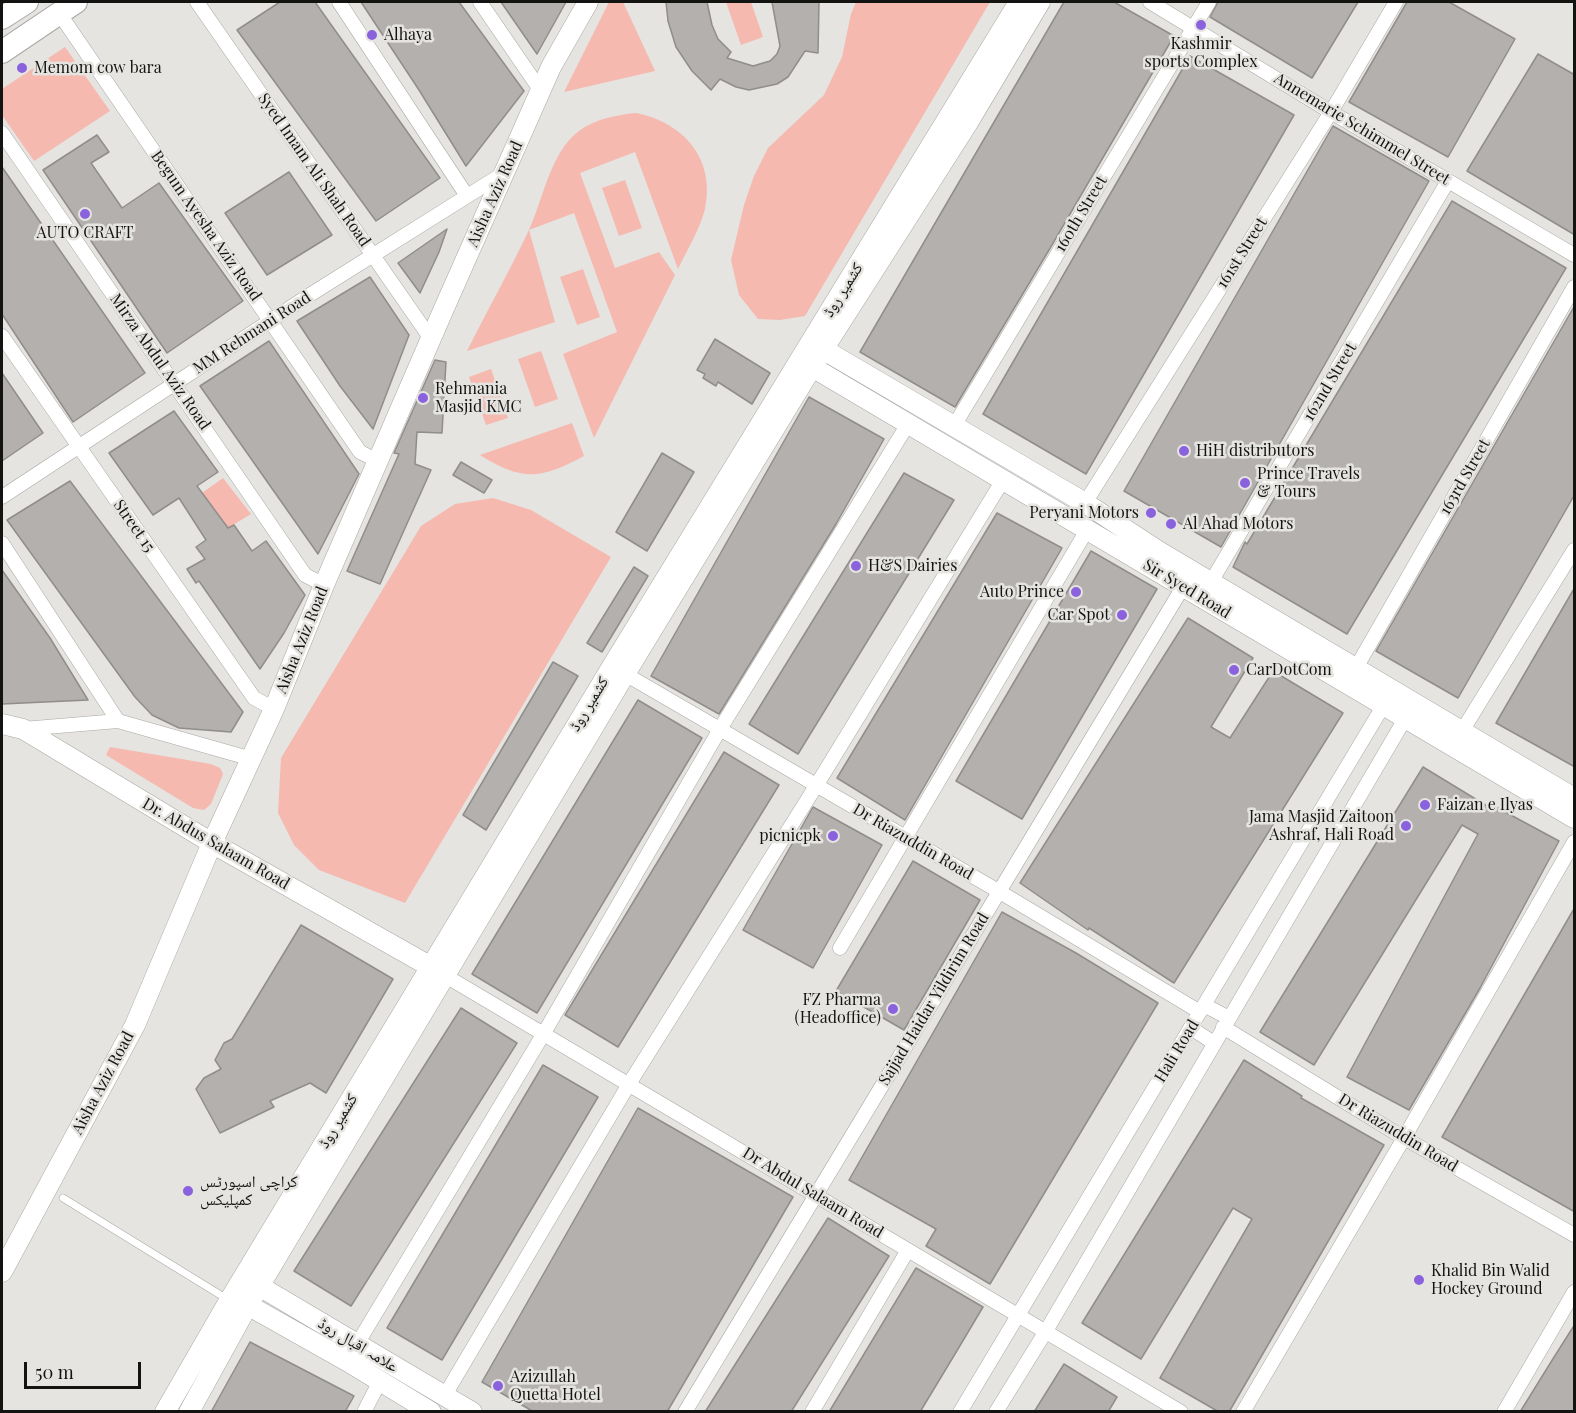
<!DOCTYPE html>
<html>
<head>
<meta charset="utf-8">
<style>
	body { margin:0 }
	#map { position:relative; width:1576px; height:1413px; overflow:hidden; background:#e5e4e0; font-family:"Playfair Display",serif }
	canvas { display:block }
	.frame { position:absolute; inset:0; border:3px solid #131312; pointer-events:none }
	.scale { position:absolute; left:24px; top:1362px; width:117px; height:27px; box-sizing:border-box; border:3px solid #131312; border-top:0; padding-left:8px; font-size:18px; line-height:21px; white-space:nowrap; color:#131312; -webkit-text-stroke:4px #e5e4e0; paint-order:stroke }
</style>
</head>
<body>
<div id="map">
<canvas width="1576" height="1413"></canvas>
<div class="frame"></div>
<div class="scale">50 m</div>
</div>
<script>
const context = document.querySelector('canvas').getContext('2d');
context.lineJoin = 'round';
function fill(path, color) { context.fillStyle = color; context.fill(path, 'evenodd'); }
function strokePath(path, color, width, dash) { context.strokeStyle = color; context.lineWidth = width; context.lineCap = dash ? 'butt' : 'round'; context.setLineDash(dash || []); context.stroke(path); }
function label(font, color, halo, rows, align = 'center') {
  context.font = font + ' "Playfair Display","Noto Naskh Arabic",serif'; context.lineWidth = 5; context.setLineDash([]); context.textBaseline = 'middle'; context.strokeStyle = halo; context.fillStyle = color; for (const [text, x, y, turn = 0] of rows) {
    context.save(); context.translate(x, y); context.rotate((+turn || 0) * Math.PI / 180); context.textAlign = isNaN(turn) ? turn : align; if (halo) context.strokeText(text, 0, 0); context.fillText(text, 0, 0); context.restore();
  }
}
const green = new Path2D(`
	M 609,2 L 623,2 L 655,71 L 564,92 Z
	M 726,2 L 751,2 L 763,37 L 741,45 Z
	M 856,2 L 990,2 L 805,316 L 780,320 L 758,319 L 739,295 L 731,260 L 744,205 L 754,176 L 768,148 L 824,95 L 842,57 L 851,14 Z
	M 65,47 L 110,111 L 34,161 L 2,115 L 2,89 Z
	M 636,113 C 683,122 716,159 705,209 C 700,229 687,250 678,269 L 635,152 L 580,173 L 615,268 L 659,252 L 675,275 L 594,438 L 563,354 L 617,332 L 574,213 L 529,230 L 555,322 L 467,351 C 487,311 509,272 528,232 C 543,201 550,152 579,131 C 595,119 616,115 636,113 Z
	M 625,180 L 642,228 L 619,236 L 602,188 Z
	M 583,269 L 600,317 L 577,325 L 560,277 Z
	M 541,351 L 558,399 L 535,407 L 518,359 Z
	M 491,369 L 508,418 L 486,425 L 469,377 Z
	M 572,423 L 584,456 C 541,479 523,482 480,455 Z
	M 223,478 L 251,514 L 228,528 L 202,493 Z
	M 493,498 L 531,510 L 611,557 L 405,903 L 319,870 L 294,845 L 278,813 L 281,758 L 421,526 L 455,504 Z
	M 110,747 L 211,764 L 220,768 L 223,774 L 211,804 L 204,810 L 193,808 L 106,755 Z`);
const building = new Path2D(`
	M 280,2 L 315,2 L 440,178 L 376,221 L 237,30 Z
	M 361,2 L 459,2 L 524,91 L 466,166 L 419,90 Z
	M 501,2 L 566,2 L 537,54 Z
	M 666,2 L 707,2 L 712,25 L 718,39 L 731,52 L 727,58 L 753,66 L 770,61 L 777,54 L 780,46 L 772,2 L 819,2 L 818,53 L 805,51 L 788,77 L 777,84 L 749,90 L 736,87 L 720,79 L 711,90 L 692,71 L 676,47 L 668,21 Z
	M 1064,2 L 1114,2 L 1174,36 L 1049,250 L 955,407 L 860,352 Z
	M 1218,2 L 1358,2 L 1312,78 L 1210,17 Z
	M 1407,2 L 1449,2 L 1515,39 L 1448,157 L 1349,102 Z
	M 1538,54 L 1575,75 L 1575,235 L 1467,171 Z
	M 1190,56 L 1294,115 L 1086,474 L 983,414 Z
	M 1333,126 L 1429,181 L 1221,547 L 1124,491 Z
	M 97,135 L 109,152 L 91,163 L 122,208 L 159,183 L 243,301 L 167,353 L 43,170 Z
	M 2,167 L 145,373 L 73,422 L 2,314 Z
	M 289,172 L 332,235 L 267,275 L 225,213 Z
	M 1452,201 L 1566,268 L 1347,634 L 1233,567 L 1245,542 L 1247,544 Z
	M 447,229 L 439,252 L 420,293 L 398,263 Z
	M 370,277 L 409,335 L 373,429 L 340,386 L 297,321 Z
	M 1575,305 L 1575,494 L 1458,698 L 1376,651 Z
	M 715,339 L 770,373 L 752,404 L 718,382 L 716,386 L 703,378 L 705,374 L 697,370 Z
	M 269,341 L 359,474 L 318,554 L 200,386 Z
	M 435,360 L 446,362 L 442,433 L 417,432 L 415,464 L 431,470 L 380,584 L 347,571 L 399,454 L 394,453 Z
	M 2,373 L 43,433 L 2,461 Z
	M 809,397 L 884,439 L 836,524 L 719,714 L 651,676 Z
	M 174,411 L 218,472 L 197,486 L 228,528 L 234,525 L 252,551 L 266,541 L 305,595 L 284,633 L 260,669 L 199,581 L 196,583 L 187,569 L 205,559 L 196,547 L 206,540 L 179,498 L 153,515 L 109,453 Z
	M 662,453 L 694,472 L 647,551 L 616,532 Z
	M 461,462 L 492,480 L 484,493 L 453,475 Z
	M 904,473 L 954,500 L 798,754 L 749,724 Z
	M 70,481 L 243,712 L 231,732 L 179,728 L 152,715 L 135,697 L 7,520 Z
	M 997,513 L 1062,548 L 905,820 L 837,778 Z
	M 1091,551 L 1157,589 L 1022,819 L 956,781 Z
	M 634,567 L 648,576 L 602,652 L 587,643 Z
	M 2,570 L 50,638 L 88,700 L 2,704 Z
	M 1575,587 L 1575,767 L 1496,723 Z
	M 1188,618 L 1253,658 L 1211,727 L 1230,738 L 1273,671 L 1343,713 L 1174,983 L 1089,928 L 1088,930 L 1020,883 Z
	M 553,662 L 578,676 L 486,830 L 463,815 Z
	M 638,700 L 702,738 L 537,1013 L 472,974 Z
	M 724,752 L 779,785 L 618,1047 L 565,1015 Z
	M 1423,767 L 1492,809 L 1494,806 L 1559,841 L 1480,988 L 1409,1110 L 1347,1077 L 1478,834 L 1462,825 L 1314,1065 L 1260,1032 Z
	M 813,807 L 882,845 L 813,968 L 743,930 Z
	M 913,861 L 980,900 L 904,1030 L 836,991 Z
	M 1575,907 L 1575,1212 L 1442,1137 Z
	M 1002,912 L 1076,953 L 1158,1003 L 990,1284 L 926,1246 L 936,1229 L 849,1180 Z
	M 301,925 L 393,979 L 326,1093 L 310,1083 L 270,1101 L 274,1107 L 220,1133 L 196,1089 L 204,1078 L 221,1069 L 215,1060 L 224,1043 L 232,1039 Z
	M 461,1008 L 517,1043 L 351,1306 L 294,1271 Z
	M 1244,1060 L 1302,1096 L 1301,1098 L 1384,1145 L 1229,1412 L 1219,1412 L 1160,1378 L 1252,1219 L 1233,1208 L 1141,1359 L 1082,1323 Z
	M 543,1065 L 598,1097 L 442,1360 L 387,1328 Z
	M 638,1108 L 793,1197 L 667,1412 L 534,1412 L 482,1382 Z
	M 828,1218 L 889,1256 L 791,1412 L 705,1412 Z
	M 916,1268 L 983,1307 L 955,1354 L 920,1412 L 829,1412 Z
	M 1575,1324 L 1575,1412 L 1520,1412 L 1551,1362 Z
	M 250,1342 L 354,1396 L 345,1412 L 211,1412 Z
	M 1064,1364 L 1117,1397 L 1108,1412 L 1034,1412 Z`);
const lane = new Path2D(`
	M 63,1198 L 227,1299`);
const street = new Path2D(`
	M 197,2 L 431,339
	M 339,2 L 467,196
	M 480,2 L 541,91
	M 1150,2 L 1331,112 L 1574,255
	M 59,13 L 360,452 L 378,461
	M 2,133 L 305,575 L 324,585
	M 2,336 L 254,698 L 274,709
	M 954,426 L 1209,2
	M 2,497 L 308,296 L 504,173
	M 1085,503 L 1331,112 L 1396,2
	M 2,543 L 118,721
	M 1211,582 L 1448,181
	M 1356,668 L 1574,287
	M 625,674 L 1000,892 L 1200,1012
	M 23,729 L 118,721 L 252,759
	M 1462,731 L 1574,550
	M 840,948 L 1087,530
	M 444,975 L 1181,1412
	M 1204,1005 L 1229,1018
	M 1223,1027 L 1404,1138 L 1574,1235
	M 1191,1028 L 1214,1043
	M 353,1351 L 544,1033 L 720,729 L 908,424
	M 445,1395 L 629,1084 L 816,786 L 1003,480
	M 364,1412 L 380,1381
	M 685,1412 L 1183,587
	M 812,1412 L 908,1250
	M 960,1412 L 1388,698
	M 996,1412 L 1046,1331 L 1409,712
	M 1243,1412 L 1404,1138 L 1574,842
	M 1504,1412 L 1574,1292`);
const secondary = new Path2D(`
	M 814,344 L 1085,503 L 1160,552 L 1574,798
	M 802,361 L 1574,818
	M 2,724 L 23,729 L 212,843 L 431,967
	M 2,1272 L 135,1025 L 212,843 L 274,709 L 324,585 L 442,313 L 551,67 L 588,2
	M 249,1280 L 472,1412
	M 237,1299 L 347,1361 L 431,1412
	M 165,1412 L 229,1301 L 613,665 L 1019,2
	M 189,1412 L 248,1305 L 625,674 L 812,367 L 969,121 L 1040,2`);
const primary = new Path2D(`
	M 2,18 L 27,2
	M 2,52 L 76,2`);
const markers = [
	[1201,25,6,"#8b62dd"],
	[372,35,6,"#8b62dd"],
	[22,68,6,"#8b62dd"],
	[85,214,6,"#8b62dd"],
	[423,398,6,"#8b62dd"],
	[1184,451,6,"#8b62dd"],
	[1245,483,6,"#8b62dd"],
	[1151,513,6,"#8b62dd"],
	[1171,524,6,"#8b62dd"],
	[856,566,6,"#8b62dd"],
	[1076,592,6,"#8b62dd"],
	[1122,615,6,"#8b62dd"],
	[1234,670,6,"#8b62dd"],
	[1425,805,6,"#8b62dd"],
	[1406,826,6,"#8b62dd"],
	[833,836,6,"#8b62dd"],
	[893,1009,6,"#8b62dd"],
	[188,1191,6,"#8b62dd"],
	[1419,1280,6,"#8b62dd"],
	[498,1386,6,"#8b62dd"]
];
const poiNames = [
	["Alhaya",384,35],
	["Kashmir",1201,44,"center"],
	["sports Complex",1201,62,"center"],
	["Memom cow bara",34,68],
	["AUTO CRAFT",85,233,"center"],
	["Rehmania",435,389],
	["Masjid KMC",435,407],
	["HiH distributors",1196,451],
	["Prince Travels",1257,474],
	["& Tours",1257,492],
	["Peryani Motors",1139,513,"right"],
	["Al Ahad Motors",1183,524],
	["H&S Dairies",868,566],
	["Auto Prince",1064,592,"right"],
	["Car Spot",1110,615,"right"],
	["CarDotCom",1246,670],
	["Faizan e Ilyas",1437,805],
	["Jama Masjid Zaitoon",1394,817,"right"],
	["Ashraf, Hali Road",1394,835,"right"],
	["picnicpk",821,836,"right"],
	["FZ Pharma",881,1000,"right"],
	["(Headoffice)",881,1018,"right"],
	["کراچی اسپورٹس",200,1182],
	["کمپلیکس",200,1200],
	["Khalid Bin Walid",1431,1271],
	["Hockey Ground",1431,1289],
	["Azizullah",510,1377],
	["Quetta Hotel",510,1395]
];
const streetNames = [
	["Annemarie Schimmel Street",1362,129,31],
	["Syed Imam Ali Shah Road",314,170,55],
	["Aisha Aziz Road",495,194,-66],
	["160th Street",1081,214,-59],
	["Begum Ayesha Aziz Road",206,226,55],
	["161st Street",1242,253,-58],
	["کشمیر روڈ",843,290,-58],
	["MM Rehmani Road",252,333,-33],
	["Mirza Abdul Aziz Road",160,362,55],
	["162nd Street",1330,382,-59],
	["163rd Street",1465,477,-60],
	["Street 15",134,526,55],
	["Sir Syed Road",1187,589,31],
	["Aisha Aziz Road",302,640,-68],
	["کشمیر روڈ",589,704,-59],
	["Dr Riazuddin Road",913,842,30],
	["Dr. Abdus Salaam Road",216,844,30],
	["Sajjad Haidar Yildirim Road",934,999,-59],
	["Hali Road",1177,1051,-59],
	["Aisha Aziz Road",103,1083,-62],
	["کشمیر روڈ",338,1121,-59],
	["Dr Riazuddin Road",1398,1133,31],
	["Dr Abdul Salaam Road",813,1193,31],
	["علامہ اقبال روڈ",358,1345,31]
];
fill(green, '#f5b9b0');
fill(building, '#b3b0ae');
strokePath(building, '#908d8b', 1.5);
strokePath(lane, '#a9a8a5', 8);
strokePath(street, '#a9a8a5', 15);
strokePath(secondary, '#a9a8a5', 21);
strokePath(primary, '#a9a8a5', 24);
strokePath(lane, '#fff', 7);
strokePath(street, '#fff', 14);
strokePath(secondary, '#fff', 20);
strokePath(primary, '#fff', 22);
for (const [x, y, r, color] of markers) { const dot = new Path2D(); dot.arc(x, y, r, 0, 2 * Math.PI); context.fillStyle = color; context.fill(dot); strokePath(dot, '#e5e4e0', 2); }
label('16px', '#131312', '#e5e4e0', poiNames, 'left');
label('16px', '#131312', '#e5e4e0', streetNames);
</script>
</body>
</html>
